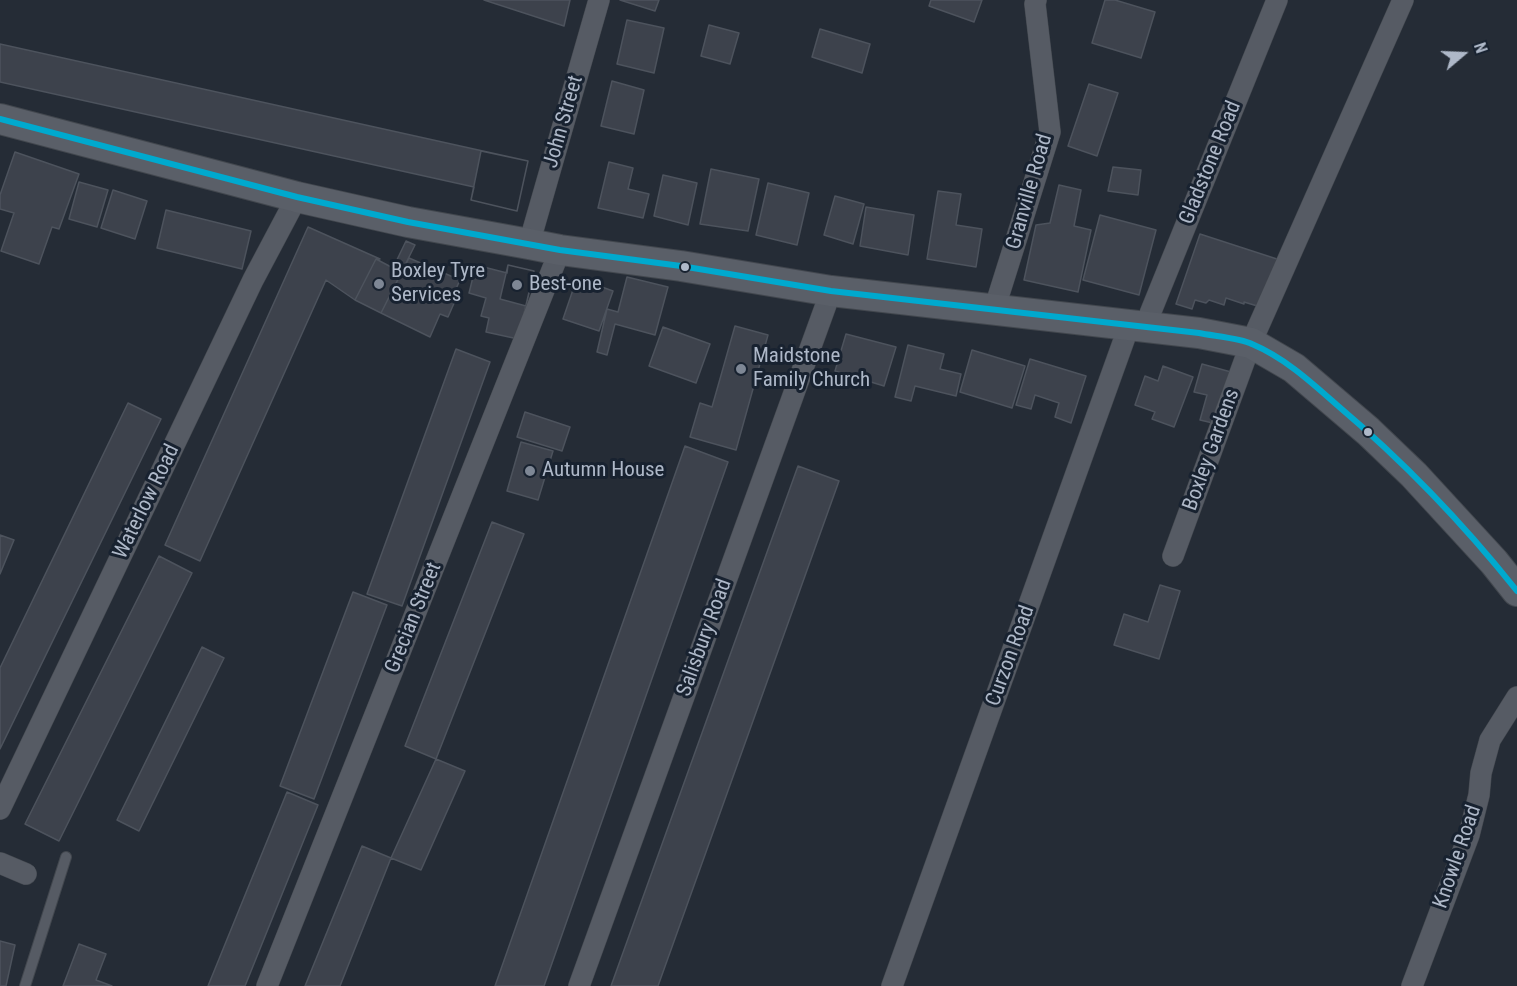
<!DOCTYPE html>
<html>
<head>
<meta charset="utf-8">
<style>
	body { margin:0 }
	#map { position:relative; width:1517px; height:986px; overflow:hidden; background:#252c36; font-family:"Roboto Condensed",sans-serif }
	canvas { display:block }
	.north { position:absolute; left:1433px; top:24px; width:60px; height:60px; -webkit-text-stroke:4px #182230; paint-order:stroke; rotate:71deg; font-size:16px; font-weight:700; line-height:24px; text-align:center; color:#aeb8c8 }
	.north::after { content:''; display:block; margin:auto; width:21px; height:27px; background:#aeb8c8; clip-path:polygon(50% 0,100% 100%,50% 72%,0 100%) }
</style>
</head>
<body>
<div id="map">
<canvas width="1517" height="986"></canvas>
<div class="north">N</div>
</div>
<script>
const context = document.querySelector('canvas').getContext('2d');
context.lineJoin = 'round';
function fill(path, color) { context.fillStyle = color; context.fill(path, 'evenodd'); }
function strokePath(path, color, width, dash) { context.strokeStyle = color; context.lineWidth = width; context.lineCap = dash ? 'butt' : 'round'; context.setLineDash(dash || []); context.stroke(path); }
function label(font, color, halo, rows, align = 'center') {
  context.font = font + ' "Roboto Condensed",sans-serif'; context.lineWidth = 6; context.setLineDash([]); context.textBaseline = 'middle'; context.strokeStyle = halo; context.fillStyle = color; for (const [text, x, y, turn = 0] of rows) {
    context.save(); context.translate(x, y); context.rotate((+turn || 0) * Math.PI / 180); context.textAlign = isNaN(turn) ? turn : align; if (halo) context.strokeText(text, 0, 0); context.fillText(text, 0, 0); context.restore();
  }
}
const building = new Path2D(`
	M 484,0 L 570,0 L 564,26 Z
	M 620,0 L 659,0 L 655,11 Z
	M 931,0 L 982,0 L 974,22 L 929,6 Z
	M 1105,0 L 1115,0 L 1155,12 L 1141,58 L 1092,43 Z
	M 627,20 L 664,28 L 654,73 L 617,64 Z
	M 709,25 L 739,33 L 730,64 L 701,56 Z
	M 820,29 L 870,44 L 862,73 L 812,57 Z
	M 0,44 L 528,161 L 517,211 L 471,200 L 474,187 L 0,82 Z
	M 612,81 L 644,90 L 634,134 L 601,126 Z
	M 1089,84 L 1118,93 L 1097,156 L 1068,146 Z
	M 481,151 L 528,161 L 517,211 L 471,200 Z
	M 15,152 L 79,174 L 59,229 L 52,227 L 39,264 L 1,251 L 14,213 L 0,209 L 0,195 Z
	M 609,162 L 633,168 L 628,189 L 649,194 L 643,218 L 598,208 Z
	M 1113,167 L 1141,170 L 1138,195 L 1108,191 Z
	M 711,169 L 759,179 L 748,231 L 700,224 Z
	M 663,175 L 697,183 L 688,225 L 654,216 Z
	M 79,182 L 108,190 L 97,227 L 69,219 Z
	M 768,183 L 809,193 L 797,245 L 756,235 Z
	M 1059,185 L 1081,190 L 1074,226 L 1091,230 L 1078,292 L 1024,280 L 1036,225 L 1050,223 Z
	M 113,190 L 147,201 L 135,239 L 101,228 Z
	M 938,191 L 961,194 L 956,225 L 982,229 L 976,267 L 927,259 Z
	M 835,196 L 864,204 L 853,244 L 824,235 Z
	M 866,207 L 914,215 L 908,255 L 860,246 Z
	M 166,210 L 251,231 L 242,269 L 157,248 Z
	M 1100,215 L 1156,230 L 1139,295 L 1083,280 Z
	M 308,227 L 380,259 L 376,259 L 355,300 L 326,280 L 200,561 L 165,545 Z
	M 1200,234 L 1280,260 L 1264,308 L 1244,302 L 1244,304 L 1226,298 L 1224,305 L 1209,300 L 1206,303 L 1195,300 L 1192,309 L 1176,304 Z
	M 406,241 L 415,245 L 381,313 L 355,300 L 376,259 L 393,268 Z
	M 409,258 L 460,280 L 451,300 L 455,301 L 448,317 L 440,314 L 430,337 L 381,313 Z
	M 476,265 L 507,273 L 508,265 L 534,271 L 518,339 L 486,332 L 489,318 L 481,316 L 486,298 L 469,293 Z
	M 508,265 L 534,271 L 526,306 L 500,299 Z
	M 627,277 L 668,287 L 655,335 L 615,324 L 607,355 L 597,352 L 607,309 L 618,312 Z
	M 577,278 L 613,291 L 599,331 L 563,319 Z
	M 735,326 L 768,335 L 736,450 L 690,437 L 700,403 L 712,407 Z
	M 663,327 L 710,344 L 696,383 L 649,366 Z
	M 846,334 L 896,347 L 884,386 L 835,371 Z
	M 908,345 L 944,354 L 940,369 L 961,374 L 956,396 L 915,386 L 911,401 L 895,397 Z
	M 456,349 L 490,362 L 402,606 L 367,594 Z
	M 972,350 L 1025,366 L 1012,408 L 960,392 Z
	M 1030,359 L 1086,376 L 1071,423 L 1055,417 L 1059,403 L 1035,395 L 1031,409 L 1016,405 Z
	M 1202,364 L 1231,372 L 1217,424 L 1200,420 L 1207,395 L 1194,392 Z
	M 1163,366 L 1193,377 L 1174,427 L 1152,419 L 1155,412 L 1135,405 L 1145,376 L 1158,381 Z
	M 128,403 L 161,419 L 0,749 L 0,668 Z
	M 525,412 L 570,427 L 562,451 L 517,437 Z
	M 521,442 L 553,451 L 538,500 L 507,491 Z
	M 685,446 L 728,462 L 544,986 L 495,986 Z
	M 798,466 L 839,481 L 658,986 L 611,986 Z
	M 492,522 L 524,534 L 436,759 L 405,746 Z
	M 0,535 L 14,540 L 0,574 Z
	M 159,556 L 192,573 L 59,841 L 25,824 Z
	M 1160,585 L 1180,591 L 1159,659 L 1114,645 L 1124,614 L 1148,622 Z
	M 353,592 L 387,605 L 314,799 L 280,786 Z
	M 202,647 L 224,658 L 139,831 L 117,820 Z
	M 436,759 L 465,771 L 421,870 L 391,858 Z
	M 287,792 L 318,805 L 245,986 L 208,986 Z
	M 362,846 L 391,858 L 340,986 L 305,986 Z
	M 0,941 L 15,945 L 6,986 L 0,986 Z
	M 79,944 L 106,954 L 96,980 L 112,986 L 63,986 Z`);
const lane = new Path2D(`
	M 25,986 L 66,857`);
const street = new Path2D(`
	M 529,244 L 599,0
	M 994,310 L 1050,132 L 1035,4 L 1036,0
	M 1145,326 L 1277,0
	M 1173,556 L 1251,343 L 1403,0
	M 0,809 L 253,280 L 297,197
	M 0,863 L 26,874
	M 267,986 L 560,250
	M 579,986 L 831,291
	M 892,986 L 1129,326
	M 1412,986 L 1469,835 L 1479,795 L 1481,773 L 1490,740 L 1517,697`);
const secondary = new Path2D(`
	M 0,119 L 297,197 L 408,222 L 529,244 L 560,250 L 681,266 L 831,291 L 1199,333 L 1251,343 L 1294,368 L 1368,431 L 1414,475 L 1494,562 L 1517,591`);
const bus1 = new Path2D(`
	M 0,119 L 297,197 L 408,222 L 560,250 L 681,266 L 831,291 L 1199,333 C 1213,336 1240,338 1252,344 C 1285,358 1311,382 1337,405 C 1403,461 1463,523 1517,591`);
const markers = [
	[685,267,5,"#aeb8c8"],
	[379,284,6,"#7e8795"],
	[517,285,6,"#7e8795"],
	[741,369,6,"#7e8795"],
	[1368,432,5,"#aeb8c8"],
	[530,471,6,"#7e8795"]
];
const streetNames = [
	["John Street",564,122,-74],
	["Gladstone Road",1211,163,-68],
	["Granville Road",1030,192,-74],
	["Boxley Gardens",1212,450,-70],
	["Waterlow Road",147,502,-64],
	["Grecian Street",414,618,-68],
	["Salisbury Road",705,638,-70],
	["Curzon Road",1011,656,-70],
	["Knowle Road",1458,857,-71]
];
const poiNames = [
	["Boxley Tyre",391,272],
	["Services",391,296],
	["Best-one",529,285],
	["Maidstone",753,357],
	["Family Church",753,381],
	["Autumn House",542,471]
];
fill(building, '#3d424c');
strokePath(building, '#4d535d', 1.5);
strokePath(lane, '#42474e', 12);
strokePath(street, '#42474e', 22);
strokePath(secondary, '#42474e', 32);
strokePath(lane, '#565b64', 10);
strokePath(street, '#565b64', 21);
strokePath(secondary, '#5a5f68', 30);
strokePath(bus1, '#00a9ce', 6);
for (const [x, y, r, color] of markers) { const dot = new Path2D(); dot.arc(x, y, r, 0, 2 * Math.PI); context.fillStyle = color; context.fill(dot); strokePath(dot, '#182230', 2); }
label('21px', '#aeb8c8', '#182230', streetNames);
label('21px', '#aeb8c8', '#182230', poiNames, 'left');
</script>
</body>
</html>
